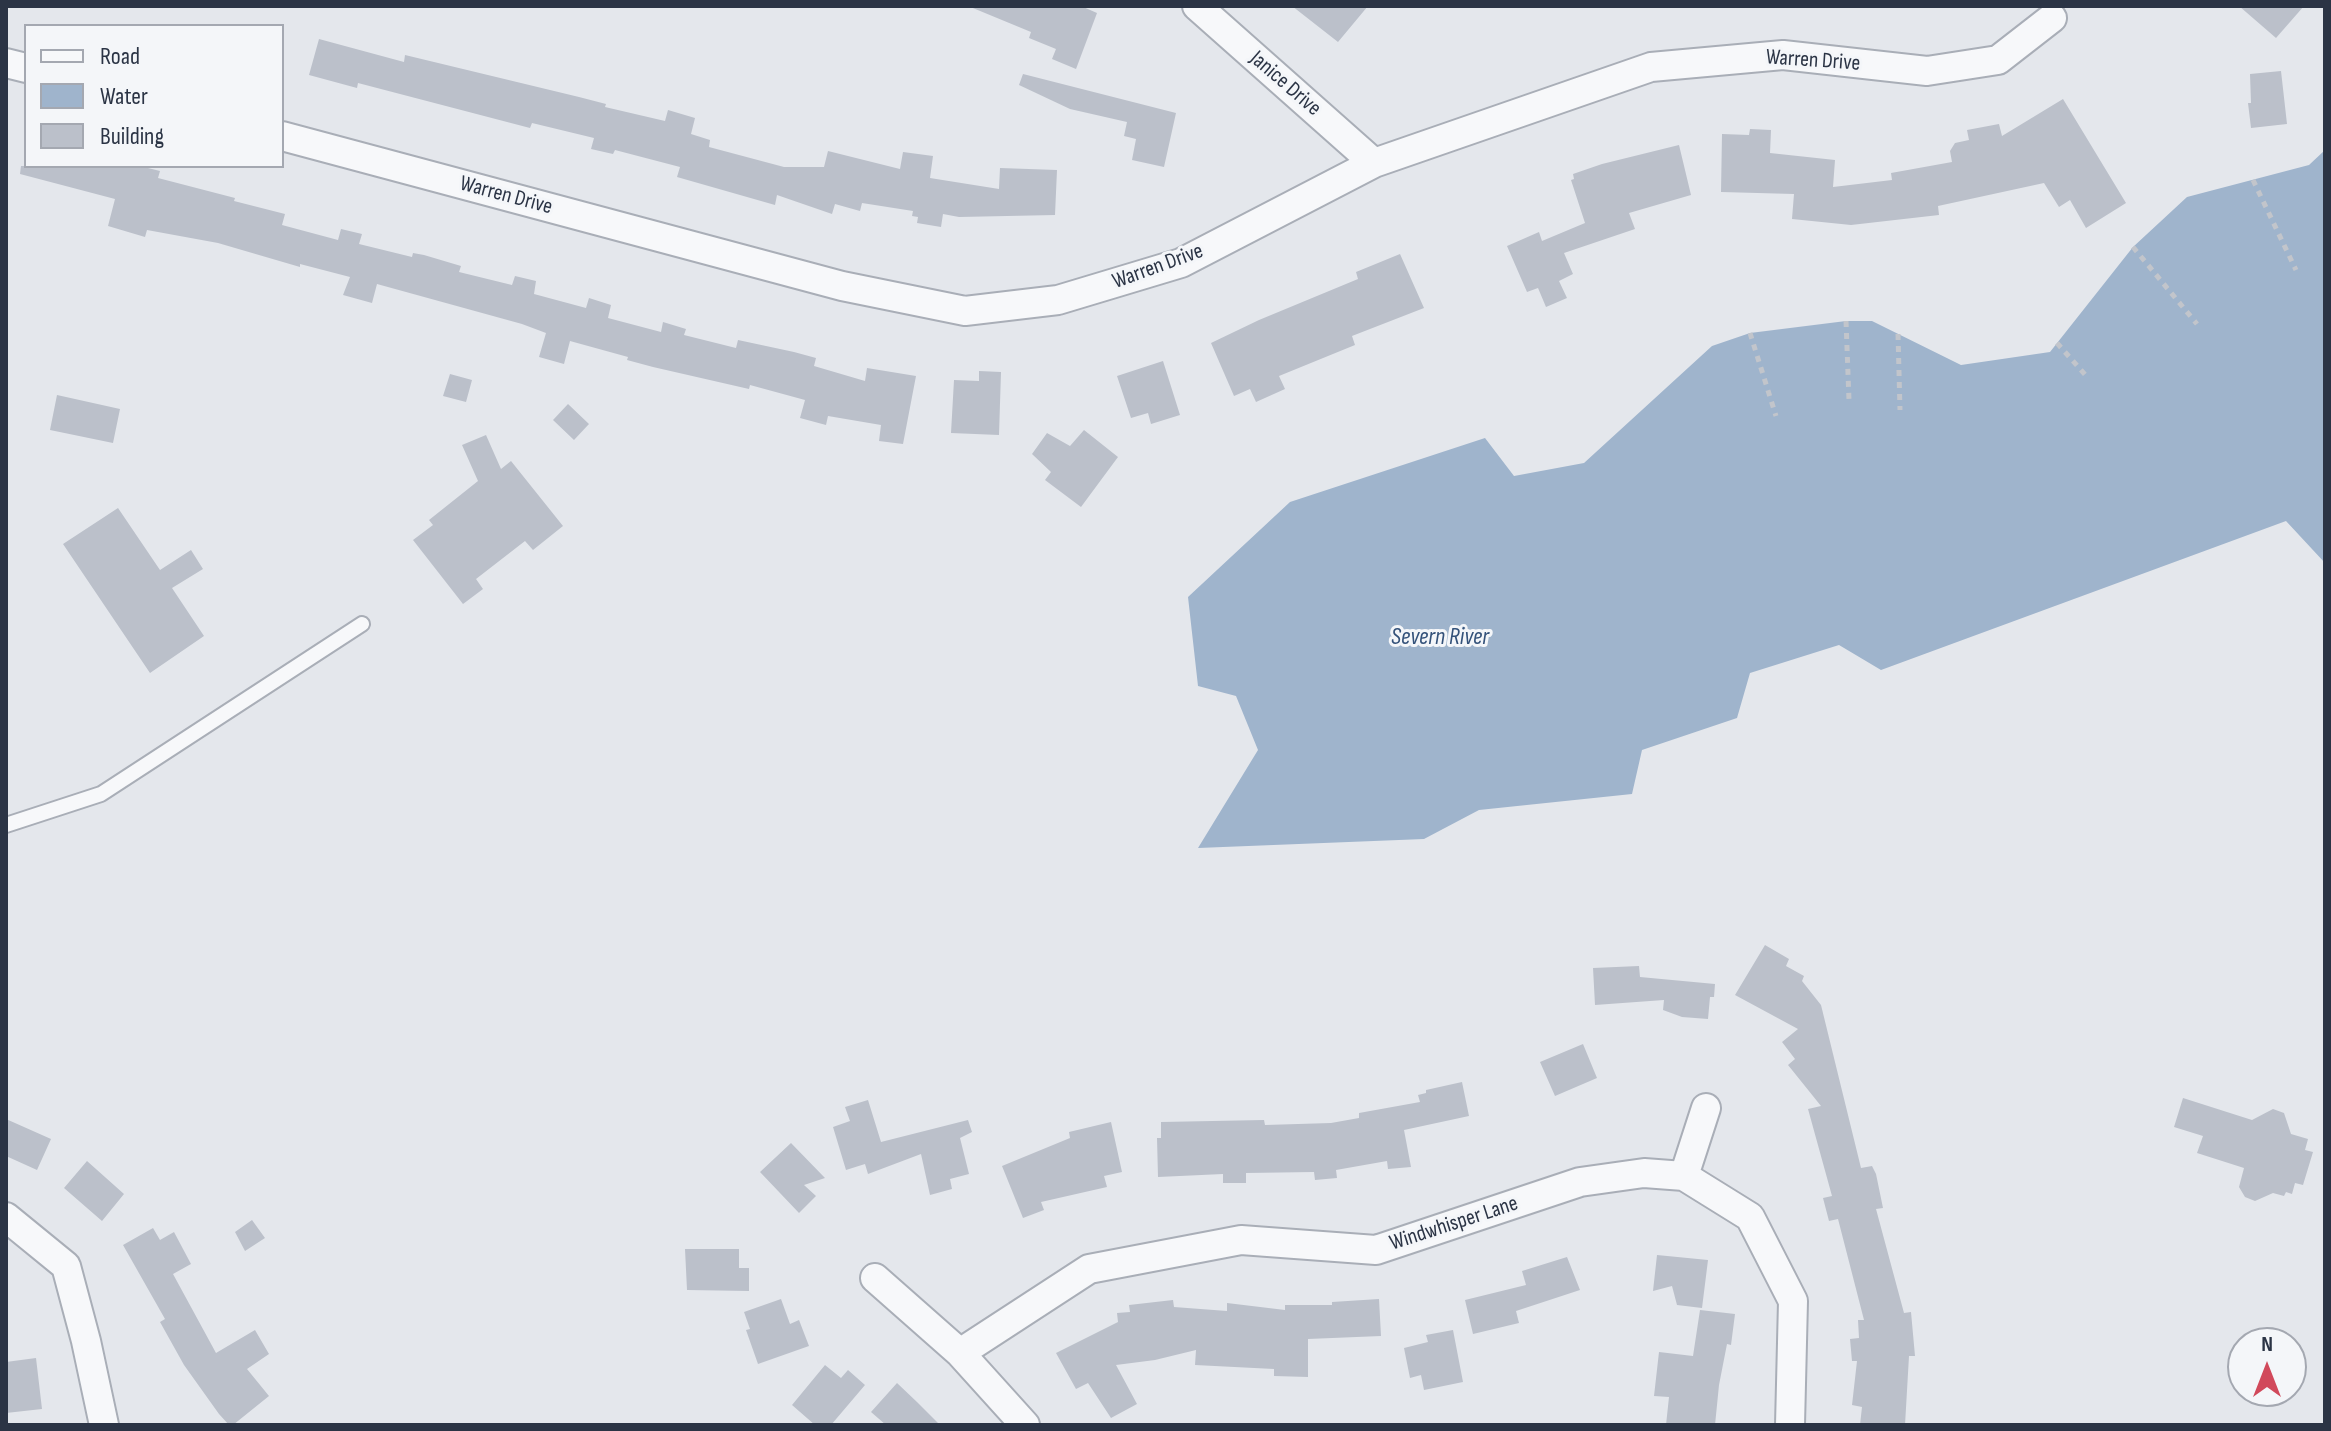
<!DOCTYPE html>
<html>
<head>
<meta charset="utf-8">
<style>
	body { margin:0 }
	#map { position:relative; width:2331px; height:1431px; overflow:hidden; background:#e4e7ec; font-family:"Sofia Sans Condensed",sans-serif }
	canvas { display:block }
	.frame { position:absolute; inset:0; border:8px solid #2b3445; pointer-events:none }
	.legend { position:absolute; left:24px; top:24px; width:260px; height:144px; box-sizing:border-box; background:#f4f6f9; border:2px solid #a4a8b1; margin:0; padding:10px 14px; list-style:none; font-size:24px; color:#2b3445 }
	.legend li { display:flex; align-items:center; gap:16px; height:40px }
	.legend b { width:40px; border:2px solid #a4a8b1 }
	.north { position:absolute; left:2227px; top:1327px; width:80px; height:80px; box-sizing:border-box; background:#f4f6f9; border:2px solid #a4a8b1; border-radius:50%; rotate:0deg; font-size:22px; font-weight:700; line-height:32px; text-align:center; color:#2b3445 }
	.north::after { content:''; display:block; margin:auto; width:28px; height:36px; background:#d1495b; clip-path:polygon(50% 0,100% 100%,50% 72%,0 100%) }
</style>
</head>
<body>
<div id="map">
<canvas width="2331" height="1431"></canvas>
<div class="frame"></div>
<ul class="legend">
<li><b style="height:10px;background:#f7f8fa"></b>Road</li>
<li><b style="height:22px;background:#9fb4cc"></b>Water</li>
<li><b style="height:22px;background:#bbc0ca"></b>Building</li>
</ul>
<div class="north">N</div>
</div>
<script>
const context = document.querySelector('canvas').getContext('2d');
context.lineJoin = 'round';
function fill(path, color) { context.fillStyle = color; context.fill(path, 'evenodd'); }
function strokePath(path, color, width, dash) { context.strokeStyle = color; context.lineWidth = width; context.lineCap = dash ? 'butt' : 'round'; context.setLineDash(dash || []); context.stroke(path); }
function label(font, color, halo, rows, align = 'center') {
  context.font = font + ' "Sofia Sans Condensed",sans-serif'; context.lineWidth = 6; context.setLineDash([]); context.textBaseline = 'middle'; context.strokeStyle = halo; context.fillStyle = color; for (const [text, x, y, turn = 0] of rows) {
    context.save(); context.translate(x, y); context.rotate((+turn || 0) * Math.PI / 180); context.textAlign = isNaN(turn) ? turn : align; if (halo) context.strokeText(text, 0, 0); context.fillText(text, 0, 0); context.restore();
  }
}
const water = new Path2D(`
	M 2325,150 L 2325,563 L 2286,521 L 1881,670 L 1839,645 L 1750,673 L 1737,718 L 1642,750 L 1632,794 L 1479,810 L 1424,839 L 1198,848 L 1258,750 L 1236,696 L 1198,686 L 1188,597 L 1290,502 L 1485,438 L 1514,476 L 1584,463 L 1712,346 L 1750,333 L 1846,321 L 1872,321 L 1961,365 L 2050,352 L 2133,247 L 2187,197 L 2309,165 Z`);
const building = new Path2D(`
	M 968,6 L 1081,6 L 1097,13 L 1076,69 L 1052,59 L 1056,49 L 1029,38 L 1031,32 Z
	M 1292,6 L 1368,6 L 1338,42 Z
	M 2239,6 L 2304,6 L 2276,38 Z
	M 319,39 L 404,62 L 405,55 L 579,97 L 606,104 L 605,107 L 665,121 L 668,110 L 695,118 L 691,134 L 710,140 L 709,147 L 784,167 L 824,167 L 828,151 L 900,169 L 903,152 L 933,156 L 930,178 L 999,189 L 1000,168 L 1057,170 L 1055,215 L 959,217 L 943,214 L 941,227 L 917,223 L 918,217 L 912,216 L 913,211 L 862,203 L 860,211 L 835,204 L 832,214 L 777,195 L 775,205 L 677,177 L 680,167 L 615,150 L 613,154 L 591,149 L 594,138 L 532,123 L 530,128 L 358,83 L 357,88 L 309,75 Z
	M 2281,71 L 2287,124 L 2251,128 L 2248,103 L 2251,103 L 2250,74 Z
	M 1023,74 L 1176,113 L 1164,167 L 1132,160 L 1136,139 L 1124,136 L 1127,122 L 1070,109 L 1019,85 Z
	M 2063,99 L 2126,203 L 2086,228 L 2070,200 L 2059,207 L 2044,183 L 1938,206 L 1939,215 L 1851,225 L 1792,219 L 1794,194 L 1721,192 L 1722,134 L 1749,135 L 1750,129 L 1771,130 L 1770,153 L 1835,160 L 1833,187 L 1892,180 L 1891,173 L 1952,162 L 1950,151 L 1955,143 L 1969,140 L 1967,130 L 1999,124 L 2002,136 Z
	M 1679,145 L 1691,195 L 1629,213 L 1635,229 L 1564,253 L 1573,274 L 1559,281 L 1567,298 L 1546,307 L 1538,288 L 1527,292 L 1507,246 L 1539,232 L 1542,241 L 1585,223 L 1571,180 L 1574,179 L 1573,174 L 1602,164 Z
	M 21,166 L 140,166 L 160,171 L 158,178 L 235,198 L 234,201 L 285,214 L 282,225 L 338,240 L 341,229 L 362,234 L 359,244 L 412,257 L 413,253 L 424,255 L 461,266 L 459,272 L 512,285 L 515,276 L 536,281 L 534,294 L 586,308 L 589,298 L 611,305 L 608,318 L 661,332 L 663,322 L 686,329 L 684,335 L 736,348 L 738,340 L 794,352 L 816,358 L 814,366 L 865,381 L 867,368 L 916,376 L 903,444 L 879,441 L 881,425 L 828,416 L 826,425 L 800,418 L 805,400 L 750,385 L 749,389 L 653,367 L 627,360 L 628,357 L 570,341 L 564,364 L 539,357 L 546,333 L 522,324 L 377,284 L 372,303 L 343,295 L 350,277 L 300,264 L 300,267 L 218,243 L 147,230 L 145,237 L 108,226 L 115,199 L 20,174 Z
	M 1400,254 L 1424,308 L 1352,336 L 1355,345 L 1279,376 L 1285,389 L 1256,402 L 1250,389 L 1234,396 L 1211,343 L 1259,320 L 1358,279 L 1356,272 Z
	M 1163,361 L 1180,415 L 1151,424 L 1148,413 L 1131,418 L 1117,376 Z
	M 979,371 L 1001,372 L 999,435 L 951,433 L 954,380 L 979,381 Z
	M 450,374 L 472,380 L 466,402 L 443,396 Z
	M 57,395 L 120,409 L 113,443 L 50,430 Z
	M 568,404 L 589,424 L 574,440 L 553,420 Z
	M 1084,430 L 1118,457 L 1081,507 L 1045,480 L 1051,472 L 1032,454 L 1047,433 L 1070,446 Z
	M 486,435 L 501,469 L 511,461 L 563,526 L 533,550 L 525,541 L 476,579 L 483,589 L 463,604 L 413,540 L 433,525 L 429,520 L 478,481 L 462,445 Z
	M 118,508 L 160,570 L 191,550 L 203,569 L 172,588 L 204,636 L 150,673 L 63,544 Z
	M 1765,945 L 1789,959 L 1786,966 L 1804,976 L 1802,981 L 1821,1005 L 1861,1168 L 1872,1166 L 1876,1174 L 1883,1208 L 1876,1209 L 1904,1313 L 1911,1312 L 1915,1356 L 1909,1356 L 1905,1425 L 1860,1425 L 1862,1407 L 1852,1405 L 1857,1361 L 1852,1361 L 1850,1339 L 1859,1338 L 1858,1320 L 1864,1320 L 1838,1219 L 1829,1221 L 1823,1198 L 1832,1196 L 1808,1109 L 1821,1106 L 1788,1065 L 1795,1059 L 1782,1042 L 1798,1029 L 1735,995 Z
	M 1639,966 L 1640,977 L 1715,984 L 1714,997 L 1710,997 L 1708,1019 L 1682,1017 L 1663,1010 L 1664,1000 L 1595,1005 L 1593,968 Z
	M 1583,1044 L 1597,1078 L 1555,1096 L 1540,1062 Z
	M 1462,1082 L 1469,1116 L 1404,1130 L 1411,1167 L 1388,1169 L 1387,1161 L 1336,1170 L 1337,1178 L 1315,1180 L 1314,1172 L 1246,1173 L 1246,1183 L 1223,1183 L 1223,1174 L 1158,1177 L 1157,1138 L 1161,1138 L 1161,1122 L 1264,1120 L 1265,1125 L 1331,1123 L 1359,1118 L 1359,1113 L 1420,1102 L 1418,1095 L 1426,1093 L 1426,1090 Z
	M 2183,1098 L 2252,1120 L 2273,1109 L 2284,1113 L 2291,1134 L 2308,1139 L 2305,1150 L 2313,1152 L 2303,1185 L 2295,1183 L 2292,1194 L 2286,1192 L 2284,1196 L 2273,1193 L 2255,1201 L 2245,1197 L 2239,1187 L 2244,1168 L 2197,1153 L 2203,1136 L 2174,1127 Z
	M 868,1100 L 881,1142 L 968,1120 L 972,1132 L 960,1138 L 969,1174 L 950,1179 L 952,1189 L 930,1195 L 921,1154 L 868,1174 L 865,1164 L 846,1170 L 833,1127 L 850,1121 L 845,1107 Z
	M 6,1119 L 51,1139 L 37,1170 L 6,1156 Z
	M 1111,1122 L 1122,1172 L 1104,1176 L 1107,1187 L 1041,1202 L 1044,1210 L 1023,1218 L 1002,1166 L 1070,1138 L 1069,1132 Z
	M 791,1143 L 825,1178 L 804,1185 L 816,1196 L 799,1213 L 760,1172 Z
	M 87,1161 L 124,1194 L 102,1221 L 64,1188 Z
	M 252,1220 L 265,1238 L 245,1251 L 235,1232 Z
	M 153,1228 L 160,1240 L 174,1232 L 191,1264 L 173,1274 L 216,1353 L 255,1330 L 269,1354 L 247,1369 L 269,1396 L 233,1425 L 229,1425 L 219,1414 L 184,1365 L 160,1322 L 165,1319 L 123,1245 Z
	M 685,1249 L 739,1249 L 739,1268 L 749,1268 L 749,1291 L 687,1290 Z
	M 1657,1255 L 1708,1260 L 1702,1308 L 1677,1305 L 1672,1286 L 1653,1291 Z
	M 1567,1257 L 1580,1290 L 1516,1311 L 1519,1323 L 1473,1334 L 1465,1300 L 1526,1285 L 1522,1271 Z
	M 781,1299 L 790,1324 L 799,1320 L 809,1346 L 758,1364 L 746,1330 L 750,1329 L 744,1312 Z
	M 1379,1299 L 1381,1336 L 1308,1339 L 1308,1377 L 1274,1376 L 1274,1369 L 1195,1365 L 1196,1350 L 1155,1360 L 1116,1365 L 1137,1404 L 1111,1418 L 1088,1383 L 1076,1389 L 1056,1353 L 1118,1322 L 1117,1313 L 1130,1312 L 1129,1305 L 1173,1300 L 1174,1307 L 1227,1311 L 1227,1303 L 1285,1310 L 1285,1305 L 1332,1305 L 1332,1302 Z
	M 1700,1310 L 1735,1314 L 1731,1345 L 1727,1344 L 1719,1385 L 1715,1425 L 1666,1425 L 1669,1397 L 1654,1396 L 1659,1352 L 1693,1356 Z
	M 1453,1330 L 1463,1382 L 1424,1390 L 1421,1375 L 1410,1378 L 1404,1348 L 1428,1342 L 1426,1335 Z
	M 36,1358 L 42,1409 L 6,1413 L 6,1362 Z
	M 825,1365 L 841,1378 L 848,1370 L 865,1385 L 831,1425 L 815,1425 L 792,1405 Z
	M 897,1383 L 917,1402 L 940,1425 L 886,1425 L 871,1412 Z`);
const path = new Path2D(`
	M 2253,180 L 2296,270
	M 2133,247 L 2197,324
	M 1846,321 L 1849,400
	M 1750,333 L 1776,416
	M 1898,334 L 1900,410
	M 2057,343 L 2088,378`);
const service = new Path2D(`
	M 6,825 L 101,794 L 362,624`);
const minor = new Path2D(`
	M 1197,6 L 1374,163
	M 6,63 L 26,68
	M 282,136 L 842,286 L 965,311 L 1058,300 L 1181,263 L 1374,163 L 1651,67 L 1783,55 L 1927,71 L 1998,60 L 2052,18
	M 1684,1176 L 1706,1108
	M 6,1217 L 66,1266 L 86,1341 L 104,1425
	M 875,1278 L 960,1353 L 1025,1425
	M 960,1353 L 1089,1269 L 1241,1240 L 1376,1250 L 1580,1182 L 1644,1173 L 1684,1176 L 1750,1217 L 1793,1301 L 1790,1425`);
const streetNames = [
	["Warren Drive",1813,61,4],
	["Janice Drive",1285,84,41],
	["Warren Drive",506,196,15],
	["Warren Drive",1158,267,-20],
	["Windwhisper Lane",1454,1224,-18]
];
const waterNames = [
	["Severn River",1440,638]
];
fill(water, '#9fb4cc');
fill(building, '#bbc0ca');
strokePath(service, '#a9aeb7', 18);
strokePath(minor, '#a9aeb7', 32);
strokePath(path, '#c2c5cb', 5, [6, 6]);
strokePath(service, '#f7f8fa', 14);
strokePath(minor, '#f7f8fa', 28);
label('22px', '#2b3445', '#f4f6f9', streetNames);
label('italic 24px', '#34527a', '#f4f6f9', waterNames);
</script>
</body>
</html>
